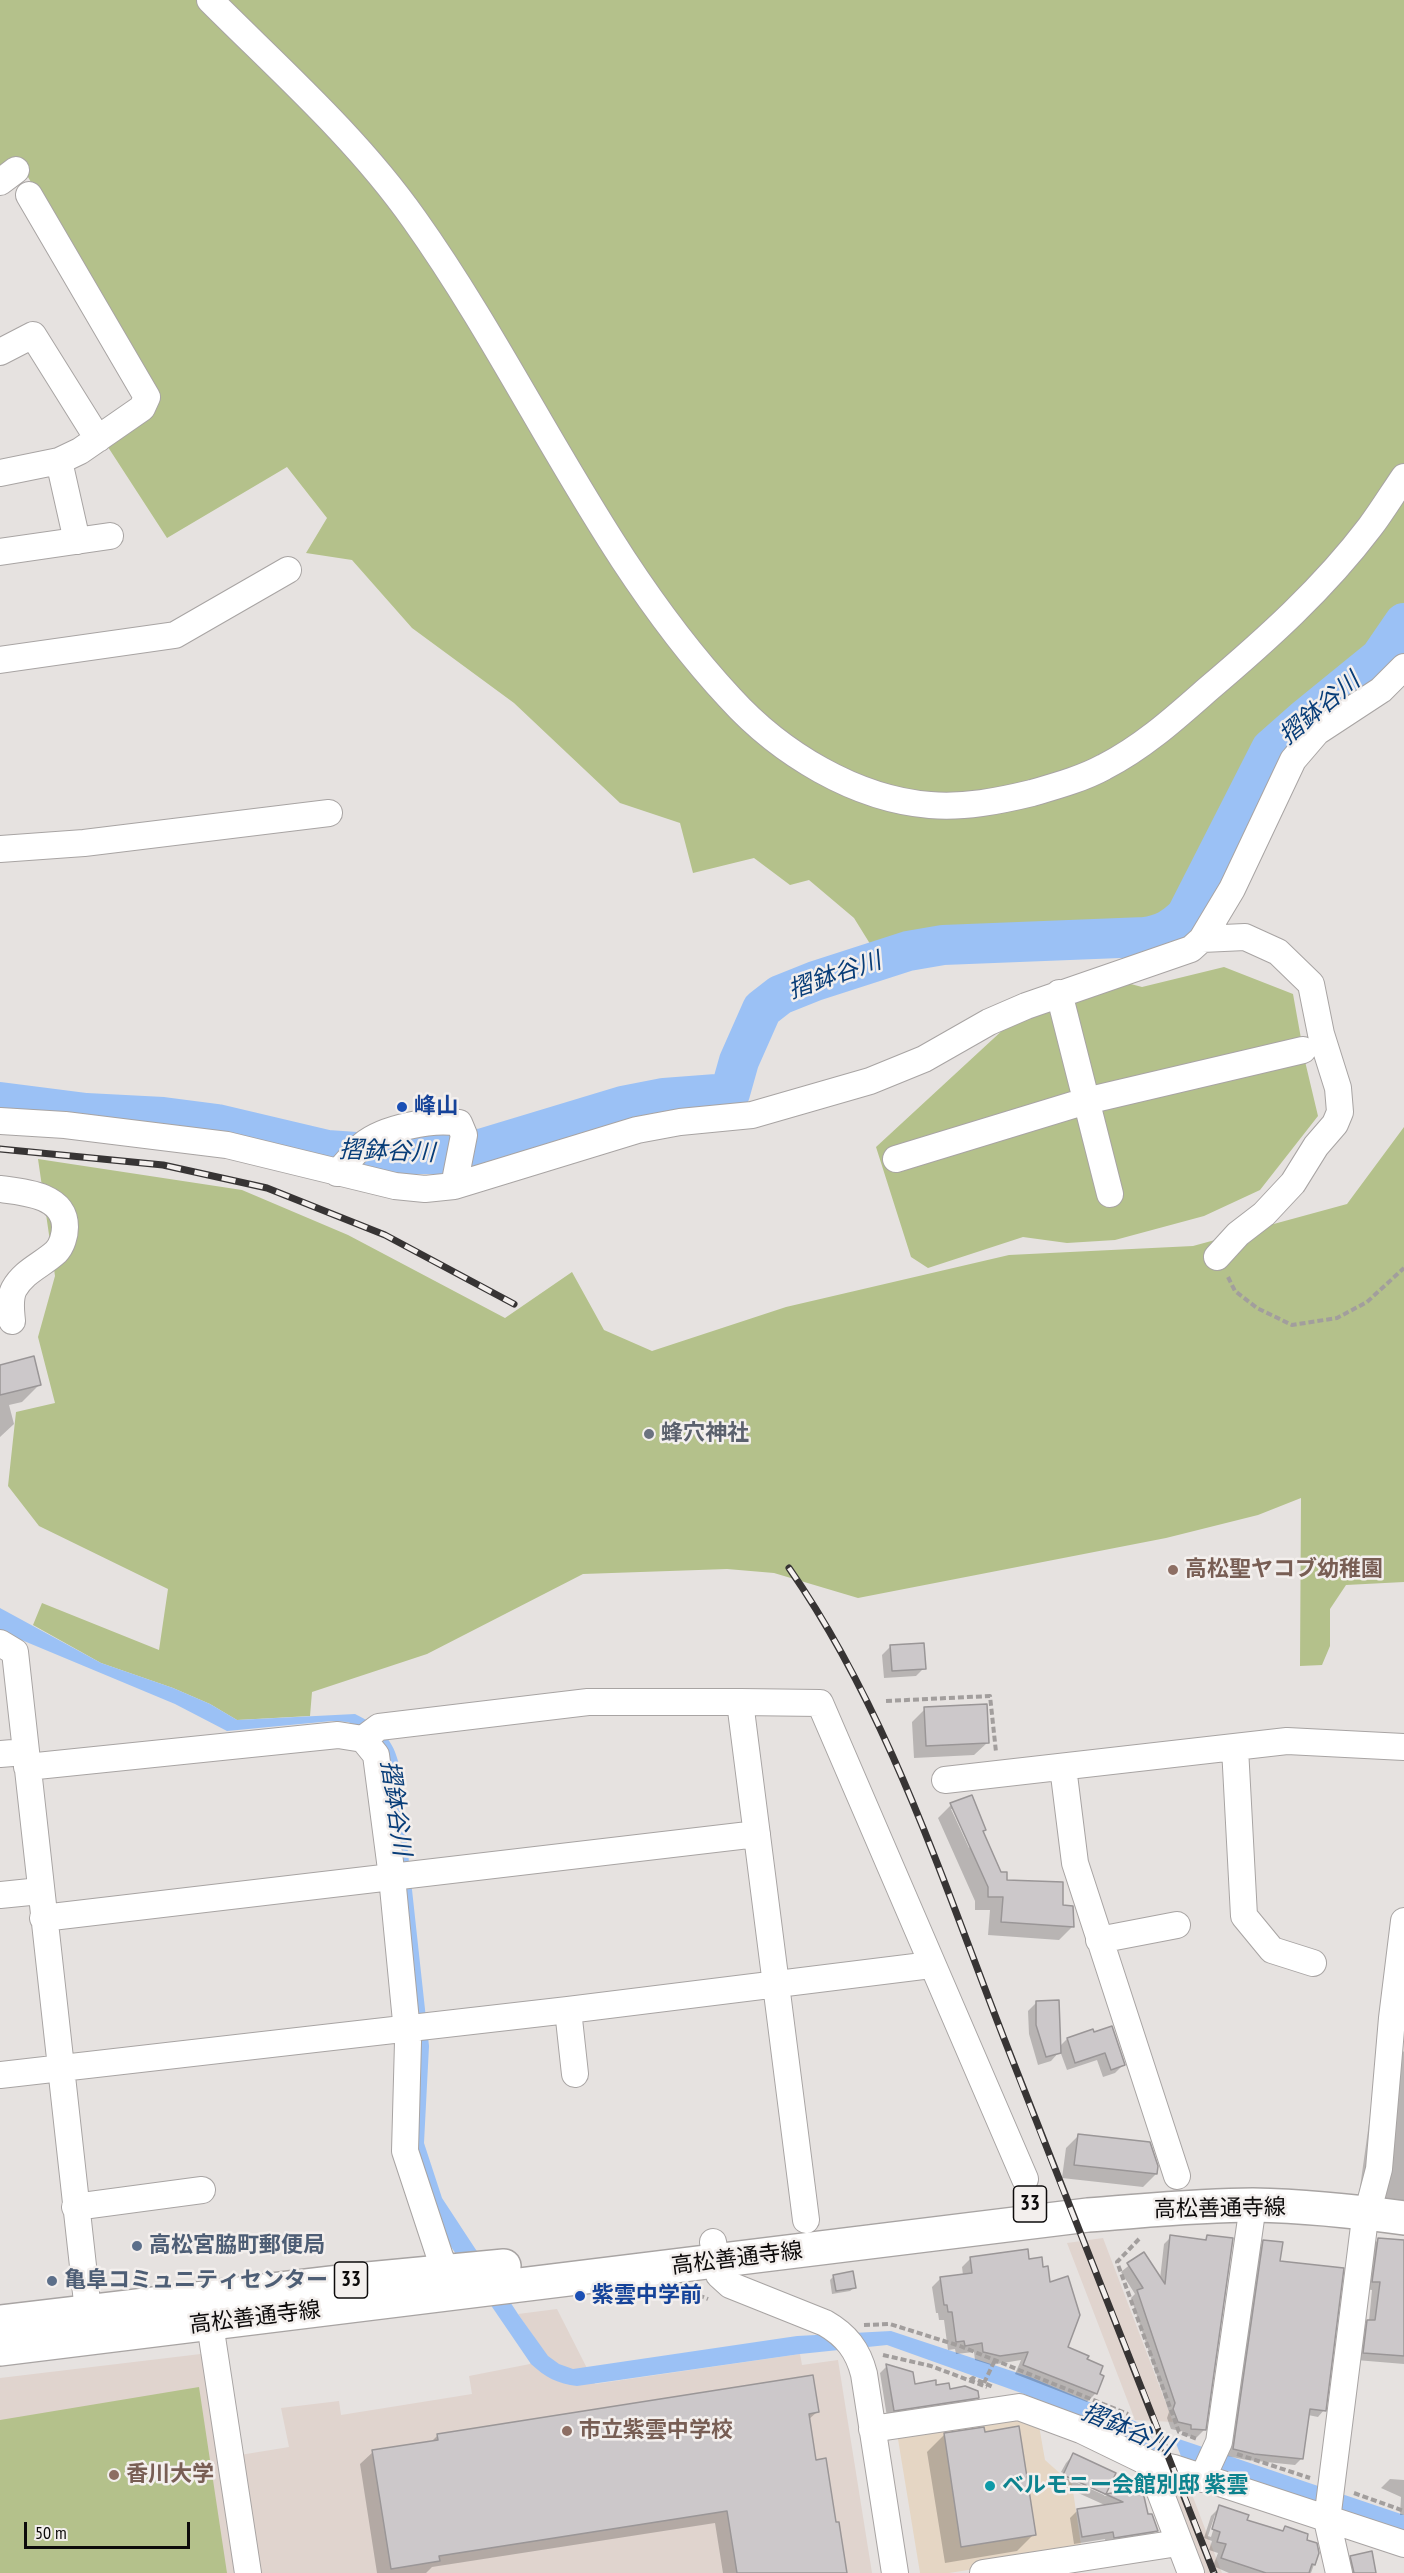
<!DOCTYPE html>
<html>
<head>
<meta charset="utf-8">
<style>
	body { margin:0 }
	#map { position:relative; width:1404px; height:2573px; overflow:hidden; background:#e6e2e0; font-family:"PT Sans Narrow",sans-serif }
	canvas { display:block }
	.scale { position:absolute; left:24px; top:2522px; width:166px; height:27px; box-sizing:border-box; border:3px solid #0d0b0b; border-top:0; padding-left:8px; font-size:18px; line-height:21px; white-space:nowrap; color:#0d0b0b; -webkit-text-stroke:4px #f3efed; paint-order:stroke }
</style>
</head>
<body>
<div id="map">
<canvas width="1404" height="2573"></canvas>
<div class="scale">50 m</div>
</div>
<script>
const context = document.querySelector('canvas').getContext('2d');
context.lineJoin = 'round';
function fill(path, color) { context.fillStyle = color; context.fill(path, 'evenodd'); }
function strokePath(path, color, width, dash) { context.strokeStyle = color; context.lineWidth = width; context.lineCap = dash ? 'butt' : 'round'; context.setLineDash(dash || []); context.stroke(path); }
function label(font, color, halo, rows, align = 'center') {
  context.font = font + ' "PT Sans Narrow","Noto Sans JP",sans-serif'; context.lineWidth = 5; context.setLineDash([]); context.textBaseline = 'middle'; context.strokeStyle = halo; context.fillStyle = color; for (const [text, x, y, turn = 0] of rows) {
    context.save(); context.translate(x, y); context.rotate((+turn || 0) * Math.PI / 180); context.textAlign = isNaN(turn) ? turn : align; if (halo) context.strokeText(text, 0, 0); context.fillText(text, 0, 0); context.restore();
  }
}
const commercial = new Path2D(`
	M 1020,2414 L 1038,2420 L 1045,2460 L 1072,2484 L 1082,2552 L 949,2573 L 920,2573 L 897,2433 Z`);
const built = new Path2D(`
	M 1103,2238 L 1173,2422 L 1135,2420 L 1067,2243 Z
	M 557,2309 L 595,2384 L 800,2354 L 802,2365 L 838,2360 L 872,2573 L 258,2573 L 240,2455 L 289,2447 L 281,2408 L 339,2401 L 341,2415 L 472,2394 L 469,2376 L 530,2364 L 534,2337 L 518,2314 Z
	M 209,2353 L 242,2573 L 0,2573 L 0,2378 Z
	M 1168,2475 L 1188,2484 L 1222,2573 L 1200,2573 L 1164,2481 Z`);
const green = new Path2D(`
	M 0,0 L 1404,0 L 1404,639 L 1387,667 L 1319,711 L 1274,751 L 1215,887 L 1181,931 L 1157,944 L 929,956 L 872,947 L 854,918 L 809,880 L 790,885 L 754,858 L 693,873 L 680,823 L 620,803 L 514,703 L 412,628 L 352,560 L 306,553 L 327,518 L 287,467 L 167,538 L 106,444 L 153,401 L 23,168 L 0,177 Z
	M 1224,967 L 1293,994 L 1302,1044 L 1091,1092 L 1069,1001 L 1127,983 L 1142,987 Z
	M 1055,1008 L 1095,1105 L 1304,1057 L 1318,1116 L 1260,1190 L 1204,1216 L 1115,1240 L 1067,1243 L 1023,1237 L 928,1268 L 911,1257 L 876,1147 L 1006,1027 Z
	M 1404,1127 L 1404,1582 L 1346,1585 L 1330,1609 L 1330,1646 L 1322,1665 L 1300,1666 L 1301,1498 L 1258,1515 L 1166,1538 L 858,1598 L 774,1573 L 727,1569 L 583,1574 L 427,1654 L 312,1692 L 310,1716 L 237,1720 L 210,1704 L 173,1688 L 101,1663 L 33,1625 L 42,1603 L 159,1650 L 168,1589 L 39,1526 L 8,1486 L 16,1412 L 55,1403 L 38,1337 L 55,1276 L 38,1159 L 242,1190 L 348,1235 L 505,1318 L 572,1272 L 604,1330 L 652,1351 L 786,1307 L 1009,1255 L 1193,1246 L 1347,1204 Z
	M 199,2387 L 227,2573 L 0,2573 L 0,2420 Z`);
const water = new Path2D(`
	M 0,1608 L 101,1663 L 173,1688 L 210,1704 L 237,1720 L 355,1714 C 376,1724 392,1737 398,1761 L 429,2046 L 424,2143 L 442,2198 L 518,2314 L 548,2356 L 559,2364 L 573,2369 L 797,2336 L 891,2331 L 1030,2377 L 1170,2436 L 1404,2515 L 1404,2534 L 1195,2465 L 1117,2437 L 1024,2394 L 887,2345 L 800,2354 L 577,2386 C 558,2384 545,2377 531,2364 L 445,2238 L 413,2147 L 362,1728 L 348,1722 L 332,1721 L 227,1731 L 175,1704 L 0,1631 Z`);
const pier = new Path2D(`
	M 1146,2422 L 1172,2433 L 1184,2464 L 1158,2455 Z`);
const shadow = new Path2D(`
	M 0,1366 L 39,1385 L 22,1402 L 9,1405 L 14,1424 L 0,1437 Z
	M 890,1647 L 924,1668 L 916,1676 L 884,1678 L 882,1655 Z
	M 925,1709 L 987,1743 L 974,1755 L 914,1758 L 912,1722 Z
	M 951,1805 L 982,1832 L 1005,1882 L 1061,1907 L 1072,1908 L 1073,1926 L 1059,1940 L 988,1935 L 990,1910 L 975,1910 L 975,1901 L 938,1818 ZM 951,1809 L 955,1809 L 971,1846 L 969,1848 Z
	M 1036,2003 L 1059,2047 L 1067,2039 L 1092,2031 L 1123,2065 L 1115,2073 L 1103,2077 L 1097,2060 L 1067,2070 L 1060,2051 L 1051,2061 L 1038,2065 L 1029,2034 L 1028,2011 Z
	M 1404,2051 L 1404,2223 L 1356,2216 L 1375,2080 Z
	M 1078,2136 L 1156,2174 L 1143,2187 L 1062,2178 L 1066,2148 Z
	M 1171,2237 L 1204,2241 L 1208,2237 L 1204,2430 L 1197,2437 L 1184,2436 L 1185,2432 L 1171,2429 L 1167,2418 L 1169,2412 L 1131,2298 L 1135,2294 L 1121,2272 L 1143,2254 L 1160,2279 L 1164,2244 Z
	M 1378,2240 L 1404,2242 L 1404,2364 L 1356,2360 L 1360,2329 L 1369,2321 L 1372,2290 L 1365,2289 L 1370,2248 Z
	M 1264,2241 L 1279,2263 L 1324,2410 L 1318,2417 L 1308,2415 L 1302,2458 L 1295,2465 L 1247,2460 L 1227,2456 L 1257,2248 Z
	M 971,2258 L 1028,2260 L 1066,2348 L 1085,2360 L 1098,2375 L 1096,2393 L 1087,2402 L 1015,2374 L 1021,2360 L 991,2365 L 975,2360 L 974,2352 L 956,2354 L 955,2349 L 948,2350 L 944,2320 L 939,2320 L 938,2313 L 936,2313 L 932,2287 L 941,2278 L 963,2275 L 962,2267 Z
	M 834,2276 L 854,2288 L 850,2291 L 832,2294 L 830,2280 Z
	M 887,2366 L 913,2386 L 935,2387 L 978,2397 L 970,2405 L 887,2417 L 880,2373 Z
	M 817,2412 L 808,2420 L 814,2462 L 845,2573 L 723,2573 L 715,2523 L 432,2567 L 426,2573 L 377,2573 L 360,2464 L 373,2452 L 431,2442 L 438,2435 Z
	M 983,2429 L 1034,2534 L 1017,2551 L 945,2563 L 927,2452 L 944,2435 Z
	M 1073,2455 L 1114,2474 L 1104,2496 L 1141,2489 L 1147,2516 L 1157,2530 L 1149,2538 L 1106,2545 L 1105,2539 L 1074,2544 L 1070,2518 L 1078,2510 L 1107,2506 L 1056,2483 L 1060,2475 L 1104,2495 L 1104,2492 L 1061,2472 L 1066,2463 Z
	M 1390,2479 L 1404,2480 L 1404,2515 L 1400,2515 L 1401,2497 L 1381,2488 Z
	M 1220,2507 L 1245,2521 L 1281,2532 L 1285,2528 L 1305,2541 L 1318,2553 L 1311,2573 L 1229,2573 L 1213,2566 L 1218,2553 L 1209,2550 L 1212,2541 L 1204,2538 L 1211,2516 ZM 1215,2515 L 1218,2515 L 1211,2537 L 1208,2536 Z
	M 1351,2557 L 1375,2573 L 1344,2573 L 1342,2566 Z`);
const river = new Path2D(`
	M 0,1102 L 86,1113 L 163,1117 L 217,1124 L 327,1150 L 385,1154 L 446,1154 L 484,1148 L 623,1106 L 664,1098 L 730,1093 L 739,1061 L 762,1009 L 780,995 L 815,981 L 908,951 L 943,945 L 1145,937 C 1163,934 1173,929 1186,916 L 1271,749 L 1305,719 L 1380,658 L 1404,623`);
const building = new Path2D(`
	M 34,1356 L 41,1385 L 0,1395 L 0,1365 Z
	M 924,1643 L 926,1669 L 892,1671 L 890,1645 Z
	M 987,1704 L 989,1743 L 926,1746 L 924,1707 Z
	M 972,1795 L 986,1830 L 983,1831 L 1001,1872 L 1007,1872 L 1007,1880 L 1063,1882 L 1063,1905 L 1073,1906 L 1074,1927 L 1001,1922 L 1003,1897 L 988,1897 L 988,1887 L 950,1803 Z
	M 1059,2000 L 1061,2053 L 1046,2057 L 1036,2025 L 1036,2001 Z
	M 1112,2026 L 1125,2065 L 1111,2070 L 1105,2053 L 1075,2063 L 1067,2038 L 1093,2029 L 1094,2032 Z
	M 1078,2134 L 1150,2142 L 1158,2166 L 1157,2174 L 1074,2165 Z
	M 1170,2235 L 1206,2240 L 1207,2235 L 1233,2238 L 1206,2430 L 1191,2429 L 1191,2425 L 1178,2422 L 1173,2409 L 1175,2403 L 1137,2290 L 1143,2288 L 1127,2263 L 1144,2252 L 1165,2284 Z
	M 1378,2238 L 1404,2240 L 1404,2356 L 1363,2353 L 1367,2320 L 1375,2320 L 1380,2282 L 1372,2282 Z
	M 1263,2240 L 1283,2242 L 1280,2261 L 1344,2268 L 1326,2411 L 1310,2409 L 1303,2459 L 1254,2454 L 1233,2449 Z
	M 1028,2249 L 1029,2259 L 1042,2257 L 1043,2267 L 1048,2266 L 1050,2282 L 1068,2276 L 1080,2315 L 1068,2347 L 1089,2356 L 1087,2359 L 1103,2366 L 1100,2374 L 1104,2376 L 1097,2394 L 1023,2365 L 1028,2352 L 1000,2356 L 983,2352 L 982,2343 L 965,2346 L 964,2341 L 956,2342 L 952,2312 L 948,2312 L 947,2305 L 944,2305 L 940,2277 L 972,2273 L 970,2257 Z
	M 853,2271 L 856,2288 L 836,2291 L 833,2275 Z
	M 886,2364 L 913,2372 L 915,2384 L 936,2380 L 936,2385 L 949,2383 L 950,2389 L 965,2386 L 978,2391 L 979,2398 L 894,2411 Z
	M 813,2375 L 819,2412 L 809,2414 L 816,2460 L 826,2458 L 836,2522 L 839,2522 L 847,2573 L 737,2573 L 727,2511 L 439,2556 L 440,2561 L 391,2569 L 372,2450 L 438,2440 L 437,2434 Z
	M 1019,2426 L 1036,2535 L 961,2547 L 944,2433 L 984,2427 L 985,2432 Z
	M 1073,2453 L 1116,2473 L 1106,2494 L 1142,2488 L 1148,2514 L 1152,2514 L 1158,2531 L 1114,2538 L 1113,2532 L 1082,2537 L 1077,2509 L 1123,2502 L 1063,2475 Z
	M 1219,2505 L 1249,2515 L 1247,2520 L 1283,2531 L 1285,2526 L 1308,2534 L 1307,2540 L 1317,2543 L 1319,2553 L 1315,2565 L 1312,2564 L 1309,2573 L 1266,2573 L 1221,2558 L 1226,2544 L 1217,2542 L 1220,2532 L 1212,2529 Z
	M 1372,2551 L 1376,2573 L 1354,2573 L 1350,2556 Z`);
const path = new Path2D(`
	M 1228,1277 L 1235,1291 L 1257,1308 L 1292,1325 L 1337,1318 L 1367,1302 L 1404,1268
	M 886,1701 L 990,1696 L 996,1752
	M 1139,2239 L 1117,2262 L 1179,2432 L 1197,2439
	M 690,2292 L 708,2299
	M 864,2325 L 890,2324 L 960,2346 L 1128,2414
	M 883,2355 L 931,2366 L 987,2387
	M 970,2380 L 973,2378 L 993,2387
	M 984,2383 L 995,2360
	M 1237,2454 L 1310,2478
	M 1354,2493 L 1404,2511`);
const minor = new Path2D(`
	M 210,0 C 280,70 357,138 414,219 C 525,375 598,556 730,698 C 780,753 855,799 930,805 C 964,808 999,801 1032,793 C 1056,786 1082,779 1104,767 C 1143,747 1174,719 1207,690 C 1266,640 1323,589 1370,527 C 1382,511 1393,493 1404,477
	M 0,182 L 16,170
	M 0,352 L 33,335 L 98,439
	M 59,461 L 77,541
	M 0,473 L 59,461 L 80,451 L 142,408 L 147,397 L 29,195
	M 0,552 L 110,536
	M 0,660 L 175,635 L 288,570
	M 0,849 L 84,843 L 329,813
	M 1202,939 L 1245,937 L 1278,952 L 1311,984 L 1321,1034 L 1338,1088 L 1340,1112 L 1335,1124 L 1316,1146 L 1293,1183 L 1264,1214 L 1238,1234 L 1217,1257
	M 1059,993 L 1110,1194
	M 0,1121 L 65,1125 L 227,1145 L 395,1186 L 425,1189 L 454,1186 L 637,1130 L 680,1122 L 752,1115 L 870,1081 L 924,1059 L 989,1022 L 1026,1006 L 1191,949 L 1202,939 L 1232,889 L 1293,760 L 1317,732 L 1381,690 L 1404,667
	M 896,1159 L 1086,1101 L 1303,1050
	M 337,1173 C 346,1164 354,1153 363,1145 C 383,1128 434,1118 459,1123 L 464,1135 L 454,1186
	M 0,1189 C 24,1192 65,1195 65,1227 C 65,1235 62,1246 56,1252 C 42,1265 24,1271 14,1289 C 9,1299 11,1310 12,1321
	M 0,1643 L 15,1652 L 88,2311
	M 740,1702 L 820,1703 L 1025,2179
	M 363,1739 L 379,1727 L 588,1702 L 740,1702 L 806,2220
	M 1235,1748 L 1244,1916 L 1272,1950 L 1313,1963
	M 0,1754 L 25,1752
	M 27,1767 L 338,1735 L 363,1739 L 376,1755 L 392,1877 L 408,2042 L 405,2151 L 440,2257 L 447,2272
	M 1063,1767 L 1075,1863 L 1177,2176
	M 945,1780 L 1287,1741 L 1404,1747
	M 0,1895 L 40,1891
	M 43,1918 L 757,1834
	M 1099,1940 L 1177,1925
	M 568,2010 L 575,2074
	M 0,2075 L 568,2010 L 931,1965
	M 75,2207 L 202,2190
	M 713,2242 L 719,2275 L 730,2285 L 825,2323 C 846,2335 858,2350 864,2374 L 895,2573
	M 210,2324 L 248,2573
	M 872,2429 L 1019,2407 L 1081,2430 L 1149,2463 L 1174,2468 L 1404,2544
	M 1149,2463 L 1191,2573
	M 1202,2479 L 1219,2442 L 1253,2205
	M 983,2573 L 1178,2543
	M 1339,2573 L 1327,2520 L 1364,2226 L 1379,2169 L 1392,2018 L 1404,1921`);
const major = new Path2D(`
	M 0,2322 L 357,2280 L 504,2266
	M 0,2349 L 1088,2215 C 1143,2211 1198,2205 1253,2205 C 1303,2206 1354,2211 1404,2218`);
const rail = new Path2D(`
	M 0,1149 L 163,1165 L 267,1188 L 385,1235 L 514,1304
	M 789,1568 C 887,1709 941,1876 1003,2036 C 1072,2215 1145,2393 1214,2573`);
const markers = [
	[402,1107,6,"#1a4fb4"],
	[649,1434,6,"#6b7280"],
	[1173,1570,6,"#8d6e63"],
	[137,2246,6,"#5c6f8a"],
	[52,2281,6,"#5c6f8a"],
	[580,2296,6,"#1a4fb4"],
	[567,2431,6,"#8d6e63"],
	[114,2475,6,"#8d6e63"],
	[990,2486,6,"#0f9aa8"]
];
const shields = [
	[1030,2204,33],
	[351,2280,33]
];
const shieldNames = [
	["33",1030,2204],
	["33",351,2280]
];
const transitNames = [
	["峰山",414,1107],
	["紫雲中学前",592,2296]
];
const worshipNames = [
	["蜂穴神社",661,1434]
];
const educationNames = [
	["高松聖ヤコブ幼稚園",1185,1570],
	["市立紫雲中学校",579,2431],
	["香川大学",126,2475]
];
const streetNames = [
	["高松善通寺線",1220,2209,-1],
	["高松善通寺線",737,2259,-7],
	["高松善通寺線",255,2318,-7]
];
const serviceNames = [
	["高松宮脇町郵便局",149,2246],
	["亀阜コミュニティセンター",64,2281]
];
const cultureNames = [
	["ベルモニー会館別邸 紫雲",1002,2486]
];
const waterNames = [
	["摺鉢谷川",1320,709,-40],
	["摺鉢谷川",835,976,-19],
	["摺鉢谷川",387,1152,2],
	["摺鉢谷川",395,1808,82],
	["摺鉢谷川",1127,2430,23]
];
fill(commercial, '#e5d6c4');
fill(built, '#e0d4ce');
fill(green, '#b4c18b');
fill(water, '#9bc1f5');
fill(pier, '#e6e2e0');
fill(shadow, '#0003');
strokePath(river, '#9bc1f5', 40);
fill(building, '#ccc8ca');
strokePath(building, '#9a9697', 1.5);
strokePath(minor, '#a8a4a3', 28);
strokePath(major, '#a8a4a3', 36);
strokePath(path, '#a29e9d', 4, [6, 3]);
strokePath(minor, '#fff', 26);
strokePath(major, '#fff', 33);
strokePath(rail, '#373434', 7);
strokePath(rail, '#f3efed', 4.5, [14]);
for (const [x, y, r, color] of markers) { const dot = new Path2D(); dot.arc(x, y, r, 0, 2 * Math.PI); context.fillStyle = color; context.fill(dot); strokePath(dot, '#f3efed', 2); }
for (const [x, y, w] of shields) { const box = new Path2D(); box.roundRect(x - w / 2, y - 18, w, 36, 4.5); context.fillStyle = '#f3efed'; context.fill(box); strokePath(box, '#0d0b0b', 1.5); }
label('bold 21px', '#0d0b0b', null, shieldNames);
label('bold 22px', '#164399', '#f3efed', transitNames, 'left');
label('bold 22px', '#5b616d', '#f3efed', worshipNames, 'left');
label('bold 22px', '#785e54', '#f3efed', educationNames, 'left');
label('22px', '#0d0b0b', '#f3efed', streetNames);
label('bold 22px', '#4e5e75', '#f3efed', serviceNames, 'left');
label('bold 22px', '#0d838f', '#f3efed', cultureNames, 'left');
label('italic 24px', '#083d78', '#f3efed', waterNames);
</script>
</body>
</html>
